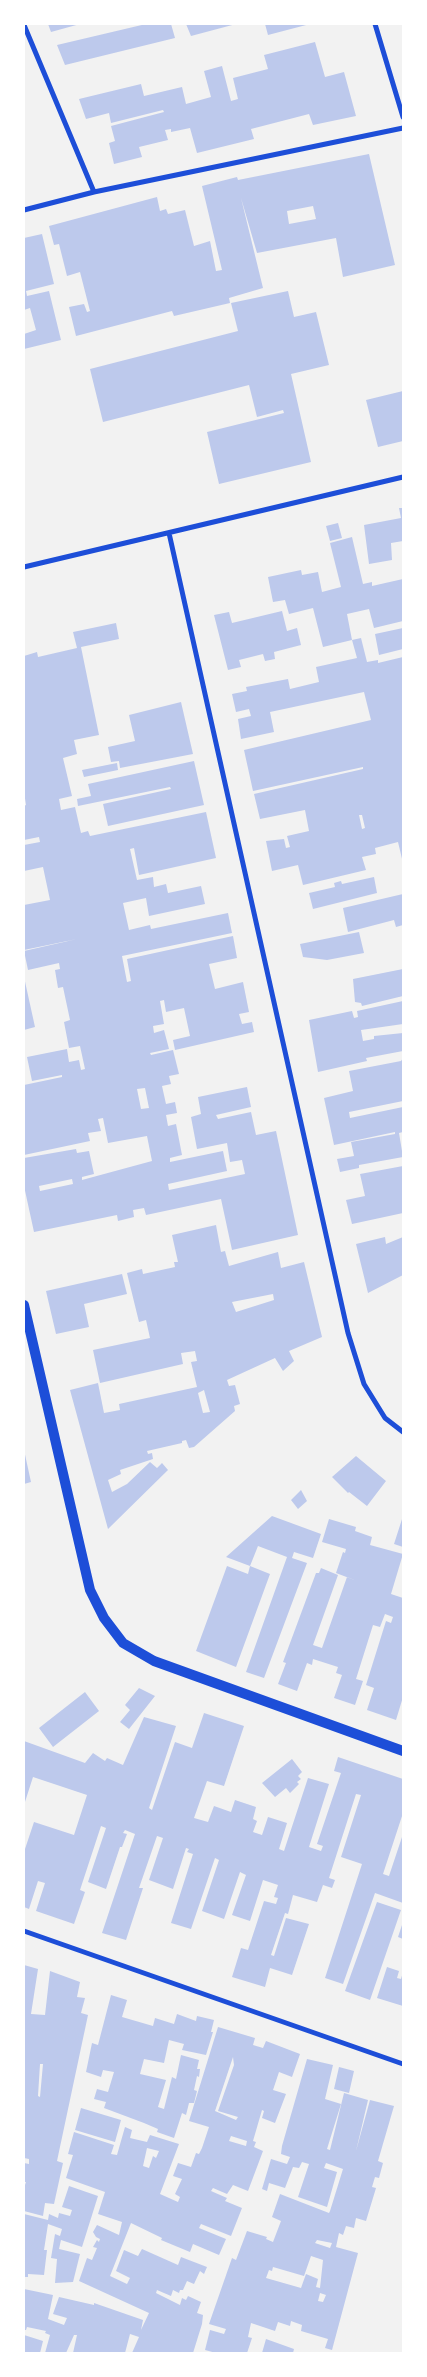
<!DOCTYPE html>
<html>
<head>
<meta charset="utf-8">
<style>
	body { margin:0 }
	#map { position:relative; width:427px; height:2377px; overflow:hidden; background:#f2f2f2; font-family:Karla,sans-serif }
	canvas { display:block }
	.frame { position:absolute; inset:0; border:25px solid #fff; pointer-events:none }
</style>
</head>
<body>
<div id="map">
<canvas width="427" height="2377"></canvas>
<div class="frame"></div>
</div>
<script>
const context = document.querySelector('canvas').getContext('2d');
context.lineJoin = 'round';
function fill(path, color) { context.fillStyle = color; context.fill(path, 'evenodd'); }
function strokePath(path, color, width, dash) { context.strokeStyle = color; context.lineWidth = width; context.lineCap = dash ? 'butt' : 'round'; context.setLineDash(dash || []); context.stroke(path); }
const building = new Path2D(`
	M 48,24 L 80,24 L 51,32 Z
	M 146,24 L 171,24 L 175,38 L 65,65 L 57,45 Z
	M 186,24 L 236,24 L 191,36 Z
	M 265,24 L 310,24 L 268,35 Z
	M 315,42 L 325,77 L 344,72 L 356,116 L 313,125 L 309,114 L 251,129 L 254,139 L 197,153 L 190,128 L 171,132 L 171,129 L 165,130 L 168,140 L 139,147 L 142,157 L 114,164 L 109,143 L 115,141 L 111,126 L 164,112 L 163,110 L 111,123 L 109,113 L 86,119 L 79,99 L 141,84 L 144,96 L 182,87 L 186,104 L 211,97 L 204,71 L 222,66 L 231,101 L 238,99 L 233,78 L 268,69 L 264,55 Z
	M 369,154 L 395,265 L 343,277 L 336,238 L 257,253 L 241,198 L 263,288 L 229,298 L 230,303 L 174,316 L 172,311 L 76,336 L 69,307 L 84,304 L 87,312 L 90,311 L 80,272 L 67,276 L 59,244 L 54,245 L 49,226 L 157,197 L 160,211 L 166,209 L 168,214 L 185,210 L 194,246 L 210,241 L 216,271 L 222,270 L 202,186 L 237,177 L 238,180 ZM 313,206 L 316,219 L 289,224 L 287,211 Z
	M 42,234 L 54,284 L 26,291 L 27,296 L 49,291 L 61,340 L 24,349 L 24,334 L 36,330 L 30,308 L 24,310 L 24,238 Z
	M 288,291 L 294,317 L 316,312 L 329,365 L 291,374 L 311,462 L 219,484 L 207,432 L 284,413 L 283,410 L 257,417 L 249,385 L 103,422 L 90,369 L 238,331 L 231,303 Z
	M 403,391 L 403,441 L 378,447 L 366,400 Z
	M 399,508 L 403,508 L 403,541 L 391,543 L 392,560 L 369,564 L 364,525 L 401,518 Z
	M 338,523 L 342,538 L 330,541 L 326,526 Z
	M 352,537 L 363,584 L 372,582 L 372,586 L 403,579 L 403,621 L 374,628 L 369,609 L 347,614 L 352,640 L 323,647 L 313,608 L 289,614 L 285,600 L 273,602 L 268,577 L 301,570 L 302,575 L 318,572 L 322,592 L 341,587 L 330,543 Z
	M 282,611 L 287,631 L 297,628 L 301,645 L 274,652 L 275,659 L 265,661 L 263,654 L 239,660 L 241,667 L 228,670 L 214,615 L 229,612 L 232,623 Z
	M 116,623 L 119,639 L 81,647 L 99,735 L 74,740 L 77,754 L 63,758 L 72,796 L 59,799 L 61,810 L 75,807 L 81,833 L 88,831 L 90,836 L 206,812 L 216,858 L 139,875 L 134,848 L 130,849 L 137,880 L 153,877 L 154,887 L 166,884 L 168,893 L 201,886 L 205,904 L 149,916 L 146,898 L 123,903 L 129,930 L 150,925 L 151,929 L 228,913 L 232,933 L 122,956 L 127,982 L 131,981 L 127,959 L 233,936 L 237,958 L 209,964 L 215,989 L 243,982 L 249,1012 L 239,1014 L 242,1024 L 252,1022 L 254,1032 L 175,1050 L 173,1040 L 190,1036 L 184,1008 L 166,1012 L 164,1000 L 160,1001 L 164,1024 L 153,1026 L 154,1033 L 164,1030 L 169,1049 L 150,1053 L 151,1055 L 173,1050 L 179,1074 L 169,1076 L 171,1084 L 162,1086 L 166,1104 L 175,1102 L 177,1113 L 166,1115 L 168,1126 L 176,1124 L 182,1155 L 170,1158 L 170,1162 L 223,1151 L 227,1171 L 168,1184 L 169,1190 L 245,1174 L 242,1160 L 230,1162 L 227,1143 L 197,1149 L 191,1117 L 201,1114 L 198,1097 L 247,1087 L 251,1107 L 216,1115 L 218,1119 L 251,1112 L 256,1135 L 276,1131 L 298,1235 L 232,1250 L 221,1199 L 146,1215 L 144,1208 L 133,1210 L 134,1217 L 118,1221 L 117,1215 L 34,1232 L 24,1186 L 24,1158 L 76,1149 L 77,1153 L 89,1151 L 94,1174 L 82,1177 L 82,1180 L 152,1161 L 147,1136 L 108,1143 L 103,1118 L 98,1119 L 101,1131 L 88,1133 L 90,1141 L 24,1155 L 24,1085 L 62,1077 L 62,1075 L 32,1081 L 27,1057 L 67,1049 L 69,1062 L 79,1060 L 81,1070 L 85,1069 L 80,1046 L 69,1048 L 64,1022 L 70,1020 L 63,987 L 58,988 L 55,970 L 60,969 L 59,963 L 28,970 L 24,951 L 77,939 L 24,950 L 24,905 L 50,900 L 43,867 L 24,871 L 24,845 L 40,842 L 39,837 L 24,840 L 24,806 L 26,805 L 24,792 L 24,656 L 37,652 L 38,657 L 77,648 L 73,632 ZM 145,1088 L 149,1108 L 141,1109 L 137,1089 ZM 72,1179 L 73,1184 L 40,1191 L 39,1186 Z
	M 403,628 L 403,649 L 379,655 L 375,634 Z
	M 361,638 L 367,662 L 378,660 L 378,663 L 403,657 L 403,863 L 398,842 L 375,848 L 376,854 L 362,857 L 366,870 L 303,885 L 298,865 L 272,871 L 266,841 L 284,839 L 286,848 L 290,847 L 287,836 L 309,831 L 305,810 L 260,819 L 254,794 L 363,769 L 363,767 L 253,791 L 244,750 L 371,720 L 364,692 L 270,712 L 274,732 L 241,739 L 238,719 L 251,716 L 249,709 L 236,712 L 232,694 L 247,691 L 246,687 L 288,679 L 290,689 L 319,682 L 316,667 L 357,658 L 352,640 ZM 359,815 L 362,815 L 365,828 L 362,829 Z
	M 181,702 L 193,754 L 120,768 L 119,761 L 111,762 L 108,747 L 135,741 L 129,715 Z
	M 194,761 L 204,805 L 108,826 L 103,804 L 171,789 L 170,787 L 78,806 L 77,799 L 91,796 L 88,784 Z
	M 117,763 L 118,770 L 84,777 L 82,770 Z
	M 374,877 L 377,893 L 313,909 L 309,893 L 335,887 L 334,883 L 341,881 L 342,884 Z
	M 403,894 L 403,925 L 396,927 L 394,920 L 348,932 L 343,908 Z
	M 359,932 L 364,953 L 327,960 L 303,957 L 300,944 Z
	M 403,969 L 403,996 L 362,1006 L 361,1003 L 355,1002 L 353,979 Z
	M 24,977 L 35,1027 L 24,1030 Z
	M 403,1001 L 403,1024 L 361,1030 L 363,1041 L 374,1039 L 374,1036 L 403,1033 L 403,1051 L 366,1058 L 367,1061 L 318,1072 L 309,1020 L 352,1011 L 354,1018 L 358,1017 L 357,1011 Z
	M 403,1058 L 403,1101 L 349,1112 L 350,1118 L 403,1107 L 403,1132 L 399,1133 L 403,1157 L 359,1165 L 359,1168 L 340,1172 L 337,1159 L 354,1156 L 351,1142 L 395,1134 L 395,1132 L 334,1145 L 324,1098 L 353,1091 L 349,1071 L 401,1061 Z
	M 403,1166 L 403,1213 L 352,1224 L 346,1200 L 365,1196 L 360,1174 Z
	M 216,1225 L 221,1252 L 225,1251 L 229,1266 L 278,1252 L 281,1268 L 304,1262 L 322,1337 L 289,1351 L 294,1361 L 283,1371 L 275,1358 L 227,1380 L 229,1386 L 235,1385 L 240,1404 L 234,1406 L 235,1411 L 194,1447 L 189,1448 L 186,1440 L 182,1441 L 182,1443 L 147,1451 L 148,1454 L 152,1453 L 153,1459 L 120,1470 L 121,1474 L 108,1480 L 112,1492 L 127,1484 L 150,1462 L 157,1468 L 162,1463 L 168,1470 L 108,1529 L 70,1390 L 98,1383 L 104,1413 L 120,1410 L 119,1404 L 197,1387 L 191,1362 L 197,1361 L 195,1351 L 181,1353 L 183,1364 L 100,1383 L 93,1350 L 150,1338 L 146,1320 L 139,1322 L 127,1273 L 142,1269 L 143,1274 L 175,1267 L 174,1262 L 178,1262 L 172,1235 ZM 273,1294 L 274,1300 L 236,1312 L 232,1302 ZM 204,1390 L 210,1412 L 203,1413 L 198,1393 Z
	M 385,1237 L 386,1244 L 403,1237 L 403,1275 L 368,1293 L 356,1244 Z
	M 122,1274 L 127,1294 L 84,1304 L 89,1327 L 56,1334 L 46,1291 Z
	M 24,1450 L 31,1482 L 24,1484 Z
	M 356,1456 L 386,1481 L 367,1506 L 349,1492 L 348,1493 L 332,1477 Z
	M 301,1490 L 307,1501 L 298,1509 L 291,1500 Z
	M 272,1516 L 321,1534 L 313,1558 L 294,1552 L 292,1558 L 307,1563 L 264,1678 L 246,1672 L 287,1557 L 258,1546 L 250,1566 L 226,1557 Z
	M 403,1516 L 403,1547 L 394,1544 Z
	M 329,1519 L 356,1527 L 355,1531 L 372,1537 L 370,1545 L 403,1554 L 391,1594 L 403,1598 L 403,1697 L 396,1720 L 367,1710 L 374,1688 L 366,1685 L 386,1621 L 391,1623 L 393,1617 L 385,1614 L 380,1627 L 373,1625 L 356,1679 L 363,1681 L 355,1705 L 334,1698 L 342,1675 L 336,1673 L 338,1667 L 313,1659 L 312,1665 L 307,1663 L 297,1691 L 278,1684 L 286,1663 L 283,1662 L 316,1573 L 319,1573 L 321,1568 L 338,1575 L 313,1645 L 322,1648 L 347,1577 L 357,1581 L 336,1573 L 343,1552 L 345,1553 L 346,1549 L 322,1542 Z
	M 227,1566 L 248,1574 L 250,1566 L 270,1574 L 236,1667 L 196,1651 Z
	M 139,1688 L 155,1696 L 129,1729 L 120,1722 L 130,1710 L 125,1705 Z
	M 85,1692 L 99,1711 L 53,1747 L 39,1728 Z
	M 204,1713 L 244,1726 L 224,1786 L 207,1781 L 194,1818 L 208,1822 L 214,1806 L 231,1812 L 235,1800 L 256,1807 L 253,1819 L 257,1821 L 253,1832 L 262,1835 L 268,1817 L 287,1823 L 279,1849 L 284,1851 L 308,1778 L 329,1784 L 309,1847 L 321,1851 L 323,1846 L 317,1844 L 341,1773 L 334,1771 L 338,1757 L 403,1779 L 403,1813 L 383,1874 L 389,1876 L 403,1834 L 403,1903 L 375,1893 L 343,1984 L 325,1978 L 362,1864 L 341,1857 L 361,1795 L 356,1794 L 329,1878 L 335,1880 L 332,1888 L 323,1885 L 317,1902 L 293,1895 L 288,1914 L 285,1913 L 271,1955 L 274,1956 L 286,1918 L 309,1924 L 292,1975 L 270,1968 L 265,1987 L 232,1977 L 241,1948 L 248,1950 L 264,1901 L 276,1904 L 278,1898 L 274,1897 L 278,1885 L 263,1880 L 250,1921 L 232,1915 L 246,1875 L 240,1872 L 224,1919 L 202,1911 L 219,1860 L 215,1858 L 191,1929 L 171,1923 L 193,1854 L 187,1852 L 189,1849 L 186,1848 L 173,1889 L 149,1880 L 163,1838 L 157,1836 L 139,1888 L 143,1888 L 126,1940 L 102,1933 L 135,1834 L 125,1830 L 123,1833 L 127,1834 L 122,1847 L 120,1847 L 106,1889 L 88,1882 L 106,1828 L 101,1826 L 80,1890 L 85,1892 L 74,1924 L 36,1911 L 45,1883 L 38,1881 L 29,1909 L 24,1907 L 24,1852 L 34,1822 L 74,1835 L 87,1795 L 33,1777 L 24,1805 L 24,1741 L 85,1763 L 93,1753 L 105,1761 L 107,1758 L 123,1765 L 144,1717 L 176,1726 L 149,1808 L 152,1810 L 175,1742 L 192,1748 Z
	M 292,1759 L 302,1772 L 298,1776 L 301,1779 L 297,1782 L 299,1784 L 290,1793 L 286,1788 L 275,1797 L 262,1783 Z
	M 377,1902 L 401,1910 L 370,2000 L 345,1991 Z
	M 403,1922 L 403,1939 L 398,1937 Z
	M 24,1965 L 38,1969 L 31,2014 L 45,2015 L 50,1971 L 80,1982 L 77,1997 L 85,1998 L 81,2013 L 88,2015 L 57,2161 L 63,2163 L 54,2204 L 45,2203 L 43,2216 L 24,2211 L 24,2188 L 26,2182 L 24,2182 L 24,2163 L 29,2164 L 29,2159 L 24,2158 ZM 40,2064 L 43,2064 L 40,2097 L 38,2096 Z
	M 387,1967 L 399,1971 L 397,1978 L 401,1979 L 403,1972 L 403,2006 L 377,1998 Z
	M 111,1995 L 127,2000 L 122,2017 L 153,2026 L 155,2018 L 174,2024 L 177,2014 L 196,2021 L 197,2016 L 214,2020 L 211,2032 L 213,2032 L 206,2055 L 182,2050 L 184,2044 L 169,2040 L 164,2063 L 144,2059 L 140,2074 L 166,2080 L 158,2107 L 164,2109 L 172,2077 L 176,2079 L 181,2055 L 199,2060 L 197,2069 L 200,2069 L 199,2077 L 197,2076 L 194,2090 L 197,2091 L 194,2103 L 189,2103 L 186,2115 L 182,2113 L 174,2138 L 157,2132 L 158,2129 L 144,2123 L 104,2108 L 106,2102 L 94,2099 L 97,2089 L 108,2092 L 114,2072 L 103,2070 L 101,2077 L 86,2072 L 92,2043 L 98,2045 Z
	M 218,2027 L 255,2038 L 253,2045 L 263,2048 L 266,2041 L 300,2054 L 292,2077 L 279,2072 L 273,2090 L 286,2094 L 275,2123 L 262,2118 L 264,2111 L 262,2110 L 253,2141 L 256,2142 L 254,2147 L 263,2151 L 248,2191 L 233,2185 L 227,2194 L 213,2188 L 211,2191 L 227,2198 L 225,2201 L 242,2208 L 231,2236 L 201,2224 L 199,2228 L 226,2239 L 219,2255 L 193,2244 L 190,2252 L 161,2240 L 162,2238 L 131,2223 L 110,2276 L 127,2284 L 130,2278 L 116,2271 L 124,2250 L 138,2256 L 142,2249 L 178,2265 L 181,2257 L 207,2267 L 204,2274 L 200,2271 L 194,2284 L 187,2281 L 183,2290 L 180,2290 L 179,2293 L 173,2290 L 171,2296 L 157,2290 L 156,2293 L 180,2305 L 182,2298 L 186,2300 L 188,2296 L 201,2302 L 197,2313 L 203,2315 L 202,2324 L 193,2353 L 132,2353 L 139,2337 L 130,2334 L 125,2353 L 73,2353 L 77,2335 L 74,2335 L 66,2353 L 45,2353 L 50,2335 L 45,2333 L 46,2331 L 27,2327 L 26,2330 L 24,2330 L 24,2289 L 53,2295 L 48,2319 L 64,2325 L 67,2318 L 53,2314 L 59,2297 L 94,2305 L 94,2303 L 143,2320 L 141,2330 L 149,2313 L 79,2281 L 87,2258 L 92,2260 L 97,2248 L 93,2247 L 97,2240 L 99,2242 L 100,2239 L 96,2237 L 93,2232 L 97,2225 L 119,2235 L 122,2222 L 98,2214 L 105,2192 L 66,2178 L 73,2155 L 68,2154 L 74,2132 L 114,2145 L 111,2154 L 117,2155 L 125,2127 L 132,2130 L 130,2138 L 147,2142 L 150,2135 L 179,2144 L 160,2194 L 178,2202 L 180,2197 L 175,2194 L 182,2179 L 173,2176 L 178,2163 L 191,2167 L 196,2153 L 199,2154 L 202,2148 L 209,2127 L 189,2121 ZM 233,2057 L 234,2065 L 218,2111 L 238,2117 L 236,2120 L 215,2111 ZM 231,2136 L 247,2141 L 246,2146 L 229,2141 ZM 147,2148 L 159,2151 L 156,2158 L 153,2156 L 149,2168 L 143,2166 Z
	M 307,2059 L 333,2065 L 325,2099 L 341,2104 L 327,2149 L 330,2150 L 344,2093 L 368,2100 L 356,2151 L 370,2100 L 394,2106 L 378,2161 L 383,2163 L 379,2178 L 375,2177 L 372,2187 L 376,2188 L 366,2221 L 356,2218 L 354,2228 L 346,2226 L 343,2235 L 339,2233 L 336,2247 L 358,2253 L 332,2350 L 325,2348 L 328,2339 L 301,2331 L 302,2325 L 291,2321 L 290,2326 L 278,2322 L 275,2331 L 251,2323 L 248,2337 L 252,2338 L 247,2353 L 216,2353 L 205,2350 L 210,2330 L 224,2334 L 226,2329 L 209,2324 L 232,2258 L 236,2260 L 247,2231 L 267,2237 L 266,2239 L 273,2242 L 281,2221 L 272,2217 L 280,2194 L 329,2213 L 330,2211 L 343,2169 L 326,2163 L 324,2168 L 337,2172 L 327,2207 L 298,2197 L 309,2164 L 302,2162 L 299,2168 L 293,2167 L 285,2188 L 269,2183 L 267,2191 L 262,2189 L 271,2159 L 287,2164 L 290,2157 L 281,2154 L 282,2146 ZM 317,2240 L 332,2243 L 330,2248 L 315,2243 ZM 311,2256 L 323,2260 L 320,2288 L 316,2287 L 318,2279 L 306,2274 L 301,2288 L 266,2278 L 269,2270 L 272,2271 L 273,2267 L 304,2276 ZM 320,2293 L 326,2295 L 323,2302 L 318,2301 Z
	M 339,2067 L 354,2071 L 349,2093 L 334,2089 Z
	M 81,2108 L 121,2120 L 115,2142 L 75,2130 Z
	M 69,2186 L 98,2196 L 82,2247 L 61,2240 L 59,2249 L 80,2254 L 73,2282 L 55,2283 L 57,2259 L 51,2258 L 55,2234 L 60,2236 L 62,2229 L 48,2224 L 44,2250 L 47,2250 L 44,2275 L 28,2274 L 28,2277 L 24,2277 L 24,2214 L 48,2220 L 49,2214 L 58,2218 L 59,2213 L 70,2216 L 72,2210 L 62,2207 Z
	M 24,2335 L 43,2341 L 40,2353 L 24,2353 Z
	M 266,2339 L 294,2349 L 293,2353 L 262,2353 Z`);
const minor = new Path2D(`
	M 375,24 L 403,117
	M 24,25 L 94,192
	M 24,210 L 94,192 L 403,128
	M 169,533 L 348,1333 L 364,1384 L 385,1418 L 403,1432
	M 24,567 L 403,477
	M 24,1931 L 403,2064`);
const secondary = new Path2D(`
	M 24,1305 L 90,1590 L 104,1618 L 123,1643 L 154,1661 L 403,1751`);
fill(building, '#bdc9ec');
strokePath(minor, '#1d4ed8', 5);
strokePath(secondary, '#1d4ed8', 10);
</script>
</body>
</html>
